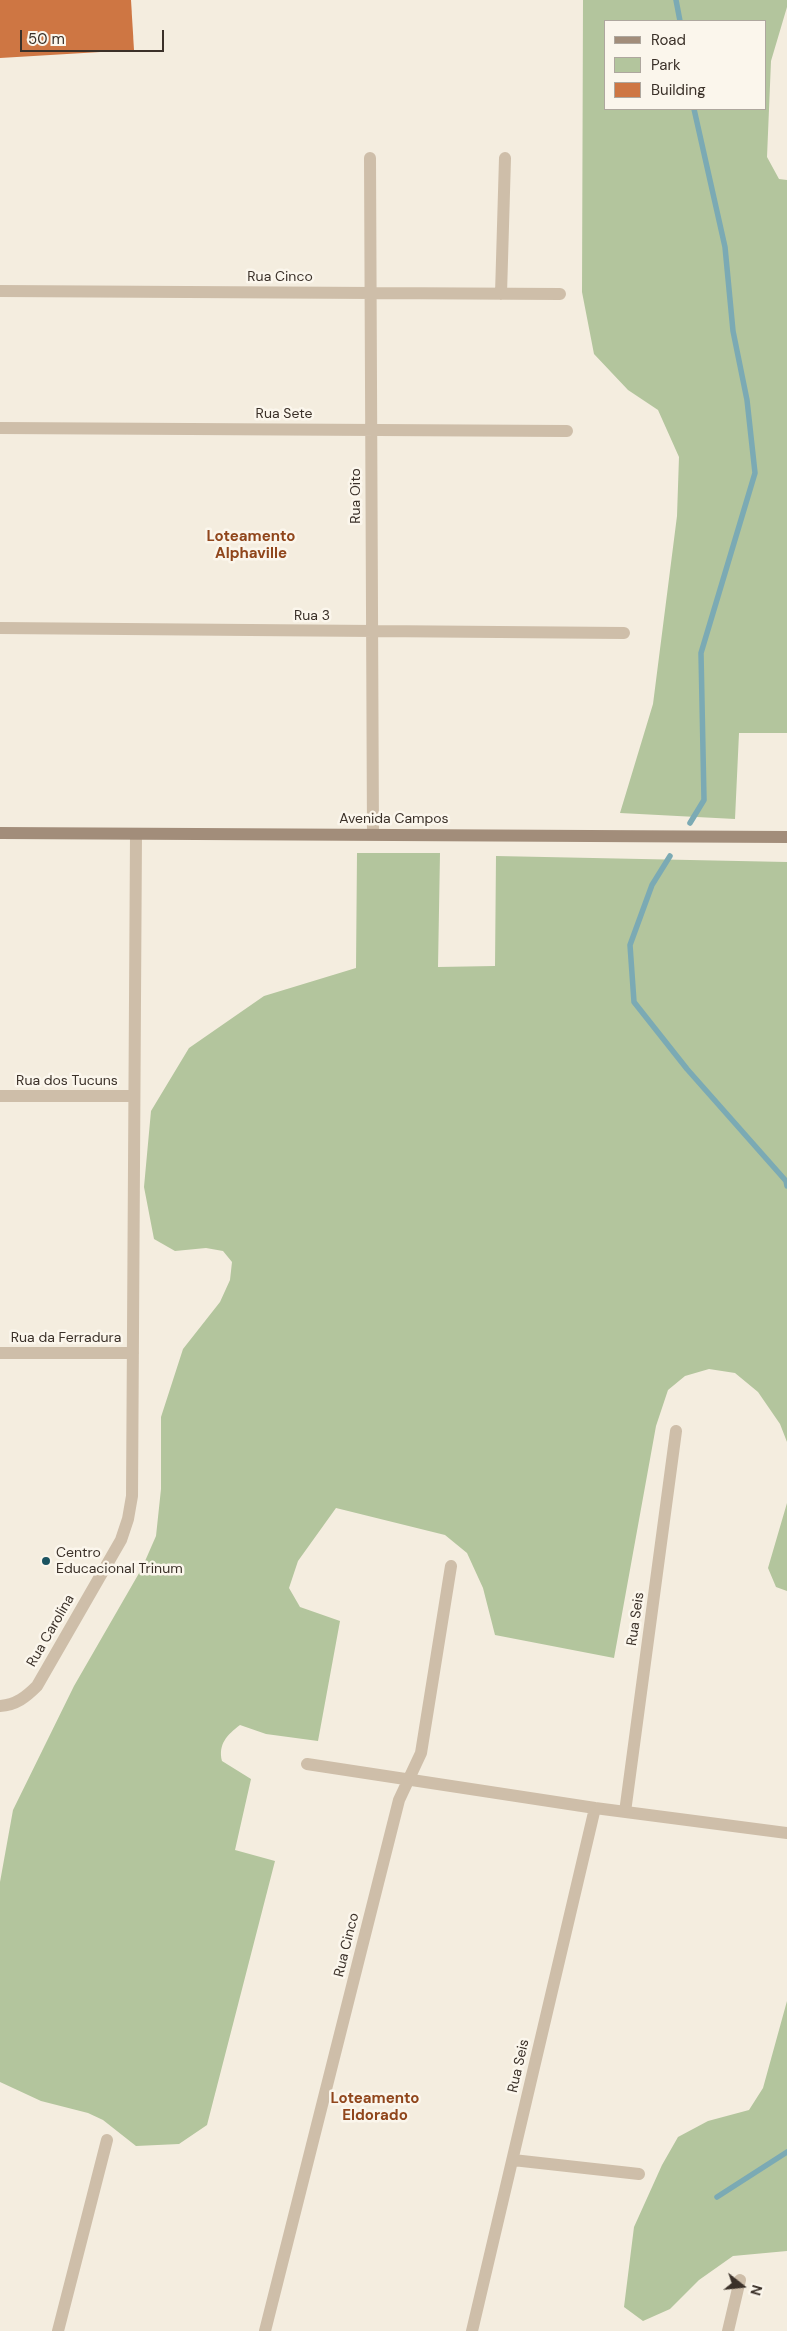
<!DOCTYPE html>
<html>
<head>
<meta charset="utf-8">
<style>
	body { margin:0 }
	#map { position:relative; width:787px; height:2331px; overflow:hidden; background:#f4eddf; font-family:"DM Sans",sans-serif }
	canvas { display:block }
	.legend { position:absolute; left:604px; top:20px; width:162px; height:90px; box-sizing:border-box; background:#fbf6ec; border:1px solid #aea79e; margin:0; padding:6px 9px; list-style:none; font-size:15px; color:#3b3129 }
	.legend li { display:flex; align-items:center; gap:10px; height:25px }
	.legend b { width:25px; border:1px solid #aea79e }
	.north { position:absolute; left:717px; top:2261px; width:50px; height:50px; -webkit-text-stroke:4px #fbf6ec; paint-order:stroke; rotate:106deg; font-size:14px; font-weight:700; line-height:20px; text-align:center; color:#3b3129 }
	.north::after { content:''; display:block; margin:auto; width:18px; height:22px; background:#3b3129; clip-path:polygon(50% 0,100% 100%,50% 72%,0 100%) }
	.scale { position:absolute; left:20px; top:30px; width:144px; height:22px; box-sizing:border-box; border:2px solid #3b3129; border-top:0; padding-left:6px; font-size:15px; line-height:18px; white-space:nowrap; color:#3b3129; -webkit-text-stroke:4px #fbf6ec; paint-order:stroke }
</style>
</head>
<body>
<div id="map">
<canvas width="787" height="2331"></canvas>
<ul class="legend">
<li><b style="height:6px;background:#a28d7a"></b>Road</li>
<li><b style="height:14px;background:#b3c59d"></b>Park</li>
<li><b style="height:14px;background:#ce7643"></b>Building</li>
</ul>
<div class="north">N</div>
<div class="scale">50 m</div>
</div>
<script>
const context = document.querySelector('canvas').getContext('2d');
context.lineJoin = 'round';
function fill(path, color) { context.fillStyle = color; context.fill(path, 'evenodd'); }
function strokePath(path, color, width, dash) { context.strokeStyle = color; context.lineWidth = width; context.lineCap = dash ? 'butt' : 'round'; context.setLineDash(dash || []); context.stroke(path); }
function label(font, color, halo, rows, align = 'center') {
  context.font = font + ' "DM Sans",sans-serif'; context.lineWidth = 5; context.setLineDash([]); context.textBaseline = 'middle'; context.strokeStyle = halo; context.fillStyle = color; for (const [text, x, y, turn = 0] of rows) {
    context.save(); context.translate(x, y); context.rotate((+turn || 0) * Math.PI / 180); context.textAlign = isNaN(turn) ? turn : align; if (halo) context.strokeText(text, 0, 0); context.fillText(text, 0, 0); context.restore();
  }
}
const green = new Path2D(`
	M 583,0 L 787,0 L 787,7 L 771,61 L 767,157 L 779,179 L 787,180 L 787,733 L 739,733 L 735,819 L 620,813 L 653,704 L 677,516 L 679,457 L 658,410 L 628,390 L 594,354 L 582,292 ZM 606,21 L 766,21 L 766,109 L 606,109 Z
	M 357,853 L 440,853 L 438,967 L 495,966 L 496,856 L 787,862 L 787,1442 L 780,1424 L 758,1392 L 735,1373 L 709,1369 L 685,1376 L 668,1390 L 656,1426 L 614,1658 L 495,1635 L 483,1588 L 467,1553 L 445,1535 L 336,1508 L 298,1561 L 289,1588 L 300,1607 L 340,1621 L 318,1741 L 266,1734 L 240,1725 C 227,1735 218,1744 222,1761 L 251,1779 L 235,1850 L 275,1861 L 207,2125 L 179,2144 L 136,2146 L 103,2120 L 88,2113 L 41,2101 L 0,2082 L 0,1882 L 13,1810 L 74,1686 L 142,1568 L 156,1536 L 161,1489 L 161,1417 L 183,1349 L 220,1302 L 230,1280 L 232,1262 L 223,1251 L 206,1248 L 175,1251 L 154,1239 L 144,1187 L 151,1111 L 189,1048 L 264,996 L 356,968 Z
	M 787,1503 L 787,1591 L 776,1587 L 768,1568 Z
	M 787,2001 L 787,2251 L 733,2256 L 699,2280 L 670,2309 L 643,2321 L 624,2307 L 634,2227 L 662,2165 L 678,2137 L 708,2121 L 749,2110 L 763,2088 Z`);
const stream = new Path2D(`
	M 676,0 L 680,21
	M 690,823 L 704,800 L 701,653 L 755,473 L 747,400 L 733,331 L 725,247 L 694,109
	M 670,856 L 652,885 L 630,945 L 634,1002 L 687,1069 L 786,1181 L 787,1186
	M 717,2197 L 787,2152`);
const building = new Path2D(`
	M 0,0 L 131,0 L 134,50 L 0,58 Z`);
const street = new Path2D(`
	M 370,158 L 373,834
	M 0,291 L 560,294
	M 501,294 L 505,158
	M 0,428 L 567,431
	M 0,628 L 624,633
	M 0,1096 L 134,1096
	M 0,1353 L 133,1353
	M 0,1706 C 16,1705 26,1697 37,1686 L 121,1540 L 128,1519 L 132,1496 L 136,834
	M 307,1764 L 595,1808 L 787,1833
	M 625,1812 L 676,1431
	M 513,2160 L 639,2174
	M 58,2331 L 107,2140
	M 265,2331 L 399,1800 L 421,1753 L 451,1566
	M 472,2331 L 595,1808
	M 728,2331 L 740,2280`);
const secondary = new Path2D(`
	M 0,833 L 787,837`);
const markers = [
	[46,1561,5,"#1b5360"]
];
const streetNames = [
	["Rua Cinco",280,277],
	["Rua Sete",284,414],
	["Rua Oito",356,496,-90],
	["Rua 3",312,616],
	["Avenida Campos",394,819],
	["Rua dos Tucuns",67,1081],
	["Rua da Ferradura",66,1338],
	["Rua Seis",636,1619,-82],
	["Rua Carolina",51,1631,-60],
	["Rua Cinco",347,1945,-76],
	["Rua Seis",519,2066,-77]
];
const poiNames = [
	["Centro",56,1553],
	["Educacional Trinum",56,1569]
];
const neighbourhoodNames = [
	["Loteamento",251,537],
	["Alphaville",251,554],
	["Loteamento",375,2099],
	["Eldorado",375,2116]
];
fill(green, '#b3c59d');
strokePath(stream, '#7baab4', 5.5);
fill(building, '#ce7643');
strokePath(street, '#cebea9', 12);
strokePath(secondary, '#a28d7a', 12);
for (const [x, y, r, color] of markers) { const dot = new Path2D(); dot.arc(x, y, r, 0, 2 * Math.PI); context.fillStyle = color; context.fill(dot); strokePath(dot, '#fbf6ec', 2); }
label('14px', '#3b3129', '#fbf6ec', streetNames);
label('14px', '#3b3129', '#fbf6ec', poiNames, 'left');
label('bold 15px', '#90461c', '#fbf6ec', neighbourhoodNames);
</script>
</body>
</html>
